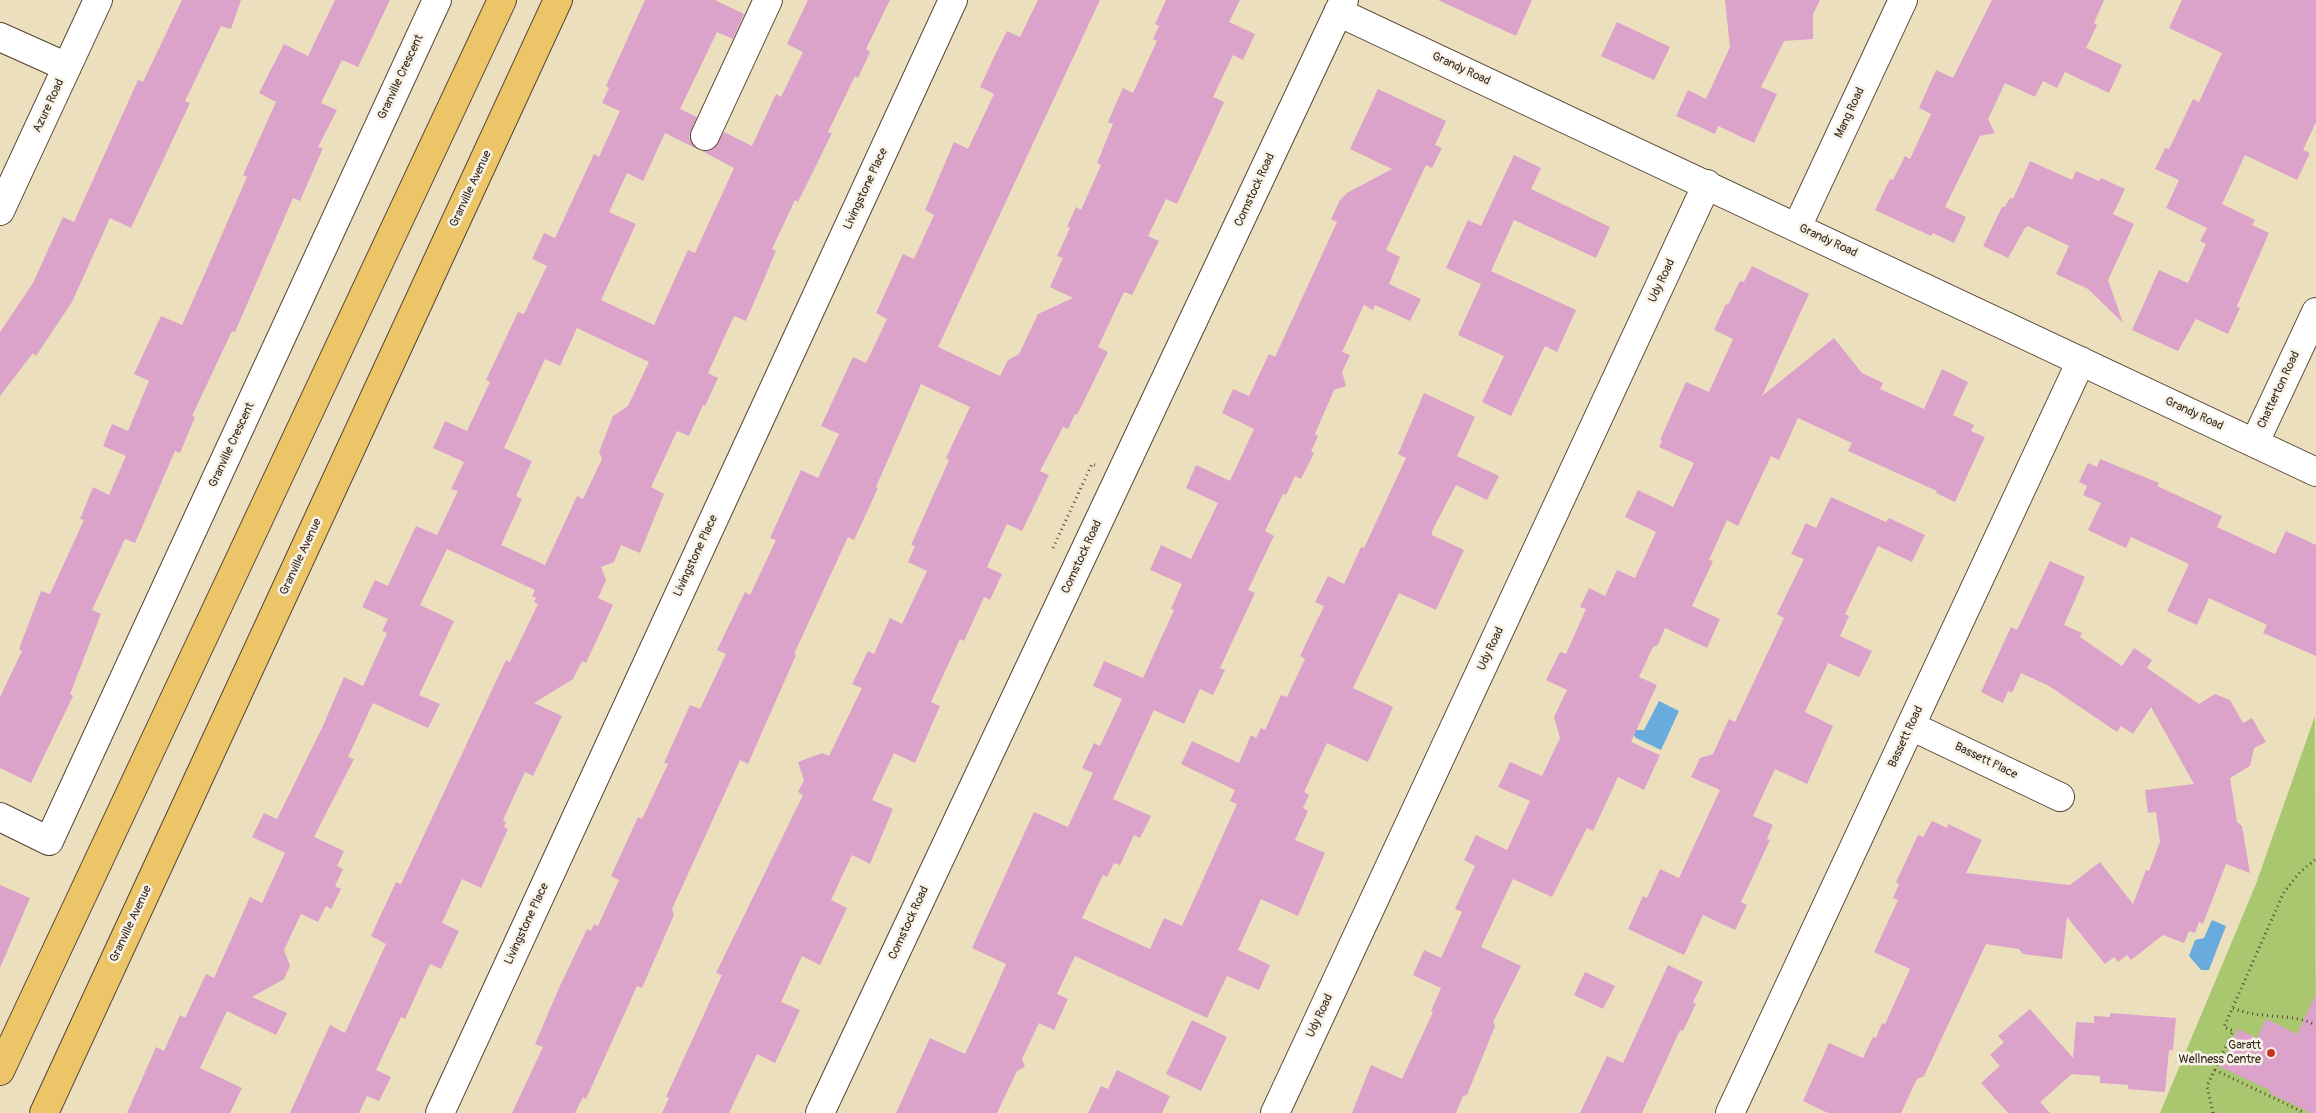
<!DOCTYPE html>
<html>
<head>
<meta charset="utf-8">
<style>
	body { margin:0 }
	canvas { display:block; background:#ecdfbe }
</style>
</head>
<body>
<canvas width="2316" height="1113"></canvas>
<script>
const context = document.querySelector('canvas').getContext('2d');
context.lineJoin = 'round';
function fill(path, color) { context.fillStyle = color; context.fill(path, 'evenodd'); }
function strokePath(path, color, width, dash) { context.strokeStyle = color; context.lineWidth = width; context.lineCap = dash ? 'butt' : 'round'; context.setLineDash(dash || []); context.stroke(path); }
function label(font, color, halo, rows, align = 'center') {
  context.font = font + ' Pangolin,sans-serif'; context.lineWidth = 5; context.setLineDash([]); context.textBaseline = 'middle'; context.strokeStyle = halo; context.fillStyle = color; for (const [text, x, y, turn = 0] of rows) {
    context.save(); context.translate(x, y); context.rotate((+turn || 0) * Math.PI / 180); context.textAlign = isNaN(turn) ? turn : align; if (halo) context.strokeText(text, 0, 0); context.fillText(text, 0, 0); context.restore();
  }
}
const green = new Path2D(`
	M 2315,716 L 2316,1113 L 2160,1113 L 2256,884 Z`);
const water = new Path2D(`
	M 1659,701 L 1679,711 L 1661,750 L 1636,738 L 1633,734 L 1634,730 L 1644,730 Z
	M 2212,920 L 2226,926 L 2209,970 L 2201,970 L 2189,956 L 2195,940 L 2204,938 Z`);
const building = new Path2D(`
	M 182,0 L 241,0 L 231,29 L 221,26 L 185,101 L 190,103 L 131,228 L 110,218 L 72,302 L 36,356 L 33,353 L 0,396 L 0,332 L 33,283 L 63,217 L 74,222 L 138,80 L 143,82 Z
	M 335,0 L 390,0 L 358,67 L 342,60 L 321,103 L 337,110 L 318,147 L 323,148 L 300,201 L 293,198 L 235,332 L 232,331 L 192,416 L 195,417 L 180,453 L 175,451 L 135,543 L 125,539 L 92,610 L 101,614 L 70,694 L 73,696 L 31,783 L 0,768 L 0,697 L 22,651 L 19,649 L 41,591 L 50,594 L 84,520 L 80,519 L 93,487 L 109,495 L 126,456 L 103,446 L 112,424 L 128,431 L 149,381 L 134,374 L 161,316 L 182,325 L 206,271 L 247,177 L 243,175 L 276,102 L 259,93 L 284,44 L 308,56 Z
	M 645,0 L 715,0 L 744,14 L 733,39 L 717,32 L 680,109 L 697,117 L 689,137 L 695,148 L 665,133 L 643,181 L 627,173 L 609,212 L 636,224 L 601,300 L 654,325 L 688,250 L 695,253 L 734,168 L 702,151 L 714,148 L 724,132 L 752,146 L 776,94 L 781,97 L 803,52 L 787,44 L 808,0 L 890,0 L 866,49 L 870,52 L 858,78 L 855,76 L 828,132 L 832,133 L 798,202 L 795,200 L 772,249 L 776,251 L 746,321 L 734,316 L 708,373 L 718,378 L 705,406 L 703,405 L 689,436 L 677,431 L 651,487 L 664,494 L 640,553 L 621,545 L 614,562 L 601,567 L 606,580 L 598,598 L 613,605 L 586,663 L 582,661 L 573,679 L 534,703 L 562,716 L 533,776 L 525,772 L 503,820 L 506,822 L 504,827 L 508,829 L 481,888 L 462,879 L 442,923 L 459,931 L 441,969 L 430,964 L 405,1019 L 401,1017 L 376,1070 L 391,1077 L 379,1101 L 367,1096 L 359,1113 L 290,1113 L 330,1025 L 345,1033 L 386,944 L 371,936 L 396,882 L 401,884 L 506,660 L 510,662 L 538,604 L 534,602 L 536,598 L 532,596 L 535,590 L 447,549 L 420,605 L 454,621 L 419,695 L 440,704 L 428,728 L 373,703 L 348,757 L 354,759 L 314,837 L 344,851 L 337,866 L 343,869 L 335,886 L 341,889 L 331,909 L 326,906 L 318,922 L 301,914 L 284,950 L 290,966 L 284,979 L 252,997 L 287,1013 L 276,1035 L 227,1011 L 200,1068 L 242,1088 L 230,1113 L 127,1113 L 156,1047 L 164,1051 L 180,1015 L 185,1018 L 206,974 L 214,978 L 250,897 L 262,903 L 285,853 L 252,837 L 264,813 L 277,819 L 322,728 L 344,677 L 363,686 L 387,633 L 382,631 L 388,619 L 362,607 L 375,580 L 388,586 L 416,526 L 437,535 L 458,491 L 451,489 L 464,462 L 433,448 L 445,421 L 467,431 L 490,382 L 486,380 L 518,312 L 524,314 L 547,266 L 532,259 L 544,233 L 555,238 L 594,154 L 599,157 L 620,111 L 602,103 L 609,88 L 606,86 ZM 577,328 L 649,362 L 628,406 L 613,416 L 599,452 L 602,459 L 583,499 L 577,496 L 545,565 L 501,545 L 522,499 L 516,496 L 532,461 L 504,448 L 545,359 L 560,366 Z
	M 1038,0 L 1100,0 L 938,347 L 1000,376 L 1008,360 L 1019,354 L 1038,314 L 1073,298 L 1050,287 L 1063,258 L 1057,256 L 1070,228 L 1067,227 L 1076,207 L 1081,210 L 1101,165 L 1097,163 L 1113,124 L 1108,122 L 1123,88 L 1133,93 L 1157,41 L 1153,39 L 1159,26 L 1155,24 L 1166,0 L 1240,0 L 1229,22 L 1255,34 L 1243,60 L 1233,55 L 1213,97 L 1224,102 L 1211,131 L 1177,204 L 1166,199 L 1148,236 L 1159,241 L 1132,295 L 1124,292 L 1098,347 L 1108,352 L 1077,415 L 1075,414 L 1068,429 L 1063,427 L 1040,471 L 1049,475 L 1022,531 L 1007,524 L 987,567 L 1002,574 L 990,600 L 984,597 L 964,641 L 960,639 L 931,702 L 940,706 L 915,763 L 894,753 L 872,800 L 893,809 L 870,864 L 852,855 L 831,900 L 847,908 L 820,965 L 802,956 L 781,1002 L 800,1010 L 775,1063 L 757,1054 L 729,1113 L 662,1113 L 669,1098 L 666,1097 L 722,975 L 716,973 L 803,795 L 798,792 L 804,780 L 798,762 L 822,753 L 829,756 L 862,688 L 852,684 L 868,651 L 874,654 L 890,618 L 902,624 L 927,571 L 908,562 L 915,546 L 911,545 L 949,460 L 946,458 L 970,407 L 921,384 L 876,487 L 878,488 L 854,540 L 848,537 L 794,654 L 796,655 L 748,764 L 740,760 L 672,909 L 674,915 L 642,988 L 637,986 L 586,1099 L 583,1097 L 575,1113 L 512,1113 L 543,1047 L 535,1044 L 559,988 L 587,929 L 591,931 L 594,924 L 598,926 L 619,880 L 611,876 L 638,817 L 642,819 L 668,764 L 664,763 L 690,705 L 700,709 L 726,654 L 717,650 L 745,592 L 750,595 L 776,540 L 770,538 L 801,470 L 818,478 L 839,434 L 821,426 L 853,357 L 866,363 L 887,319 L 876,313 L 903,254 L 914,259 L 934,215 L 925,210 L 954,142 L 968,149 L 994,94 L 980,87 L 994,57 L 1007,31 L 1020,37 Z
	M 1438,0 L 1532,0 L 1516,36 Z
	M 1725,0 L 1820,0 L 1813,14 L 1813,39 L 1784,41 L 1761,87 L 1777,94 L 1754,143 L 1718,126 L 1715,134 L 1676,116 L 1688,90 L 1706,99 L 1730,47 Z
	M 1992,0 L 2104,0 L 2094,23 L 2097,25 L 2086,48 L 2122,65 L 2109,93 L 2065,72 L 2057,88 L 2043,81 L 2035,97 L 2005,83 L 1988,119 L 1995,133 L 1980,136 L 1945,207 L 1966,217 L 1954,243 L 1933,233 L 1931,236 L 1875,210 L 1890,179 L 1893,180 L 1905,156 L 1910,159 L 1931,114 L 1919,108 L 1936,70 L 1953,78 Z
	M 2182,0 L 2316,0 L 2316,122 L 2303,150 L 2310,153 L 2297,180 L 2245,155 L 2222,204 L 2255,220 L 2252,225 L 2269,233 L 2237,306 L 2240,308 L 2228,334 L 2196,319 L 2178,351 L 2132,330 L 2159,270 L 2188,283 L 2206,244 L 2200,241 L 2207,228 L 2166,208 L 2179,180 L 2155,169 L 2165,148 L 2169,149 L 2193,99 L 2199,102 L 2222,53 L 2169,28 Z
	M 1617,22 L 1670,47 L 1654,80 L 1601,56 Z
	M 1378,89 L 1446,121 L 1435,145 L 1442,148 L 1432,168 L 1426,165 L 1386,250 L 1400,257 L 1389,284 L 1421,299 L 1410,321 L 1375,305 L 1373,310 L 1364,305 L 1342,352 L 1350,355 L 1342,372 L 1346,386 L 1334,390 L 1315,434 L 1318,436 L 1311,451 L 1314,453 L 1301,479 L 1295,476 L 1286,495 L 1283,494 L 1265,531 L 1274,536 L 1248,590 L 1255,593 L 1220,668 L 1225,670 L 1213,695 L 1200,689 L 1184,724 L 1154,710 L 1113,799 L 1151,816 L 1140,838 L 1134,835 L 1120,865 L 1114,863 L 1107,877 L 1103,875 L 1082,918 L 1150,949 L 1164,918 L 1182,926 L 1237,804 L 1230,801 L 1235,790 L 1181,764 L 1192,741 L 1239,763 L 1251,735 L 1256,738 L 1261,728 L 1265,730 L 1281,695 L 1287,697 L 1305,659 L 1300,656 L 1324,606 L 1315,602 L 1328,576 L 1344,584 L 1361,547 L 1364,548 L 1406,458 L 1398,454 L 1424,393 L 1475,417 L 1457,456 L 1499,476 L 1487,500 L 1456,485 L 1432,531 L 1432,535 L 1464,550 L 1436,610 L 1399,593 L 1353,688 L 1393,707 L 1368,762 L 1327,743 L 1304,792 L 1309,795 L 1303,808 L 1308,811 L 1295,840 L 1325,853 L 1298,916 L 1261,899 L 1238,950 L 1270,965 L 1259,990 L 1227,976 L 1207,1018 L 1075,956 L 1057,994 L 1068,999 L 1054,1030 L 1039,1023 L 1022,1059 L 1025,1067 L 1017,1071 L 997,1113 L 896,1113 L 930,1038 L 965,1054 L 996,987 L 1006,964 L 972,948 L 1034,812 L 1068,827 L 1093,773 L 1082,768 L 1094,743 L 1100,746 L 1122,699 L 1093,686 L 1104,661 L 1143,678 L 1174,610 L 1171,609 L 1182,584 L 1150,570 L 1161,545 L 1191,559 L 1218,503 L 1186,488 L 1196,465 L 1230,481 L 1254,429 L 1222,413 L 1233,389 L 1249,396 L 1269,354 L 1275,357 L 1337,222 L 1331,219 L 1340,200 L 1347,193 L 1392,169 L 1350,149 Z
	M 1514,155 L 1541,168 L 1531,189 L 1610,227 L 1596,258 L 1514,220 L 1491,271 L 1576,310 L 1557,352 L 1545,346 L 1511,416 L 1482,402 L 1504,356 L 1458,335 L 1481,284 L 1446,268 L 1468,220 L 1481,226 Z
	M 2030,161 L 2072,180 L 2076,171 L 2099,181 L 2101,178 L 2125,189 L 2113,214 L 2134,224 L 2108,280 L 2123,323 L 2088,289 L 2056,274 L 2069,246 L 2028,226 L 2025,228 L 2008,258 L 1983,246 L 2002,207 L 2005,207 L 2010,198 L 2013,199 Z
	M 1752,266 L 1809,294 L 1762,396 L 1834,338 L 1862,373 L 1883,383 L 1880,389 L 1924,409 L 1942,369 L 1968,382 L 1953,415 L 1974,425 L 1971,431 L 1985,437 L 1955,502 L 1936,493 L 1937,491 L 1848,451 L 1852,443 L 1798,418 L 1779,460 L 1771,456 L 1738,526 L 1727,520 L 1709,560 L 1713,561 L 1692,606 L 1720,619 L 1707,648 L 1665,628 L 1658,645 L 1653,647 L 1639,677 L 1657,685 L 1631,742 L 1660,755 L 1644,790 L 1618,777 L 1593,831 L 1587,828 L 1552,897 L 1513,879 L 1481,947 L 1521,966 L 1493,1022 L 1495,1026 L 1467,1095 L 1463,1096 L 1456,1113 L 1352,1113 L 1371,1065 L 1402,1079 L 1433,1012 L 1431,1011 L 1441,988 L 1413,975 L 1424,950 L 1441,958 L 1462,912 L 1455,909 L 1475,866 L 1464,860 L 1476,835 L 1507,850 L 1530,801 L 1498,787 L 1510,762 L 1542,776 L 1560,738 L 1554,717 L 1567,690 L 1546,680 L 1560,652 L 1566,654 L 1586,609 L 1580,607 L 1589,588 L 1605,596 L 1617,570 L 1635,578 L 1656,532 L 1625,517 L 1638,490 L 1673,507 L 1694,463 L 1659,447 L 1662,441 L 1660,440 L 1686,382 L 1709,392 L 1733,339 L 1714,330 L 1726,304 L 1728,305 L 1740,281 L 1744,282 Z
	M 2100,459 L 2159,483 L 2157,486 L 2222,516 L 2217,527 L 2275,554 L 2286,531 L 2316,545 L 2316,656 L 2263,633 L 2267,625 L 2209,598 L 2197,625 L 2167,611 L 2189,564 L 2131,537 L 2126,548 L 2088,530 L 2101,503 L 2083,495 L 2087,486 L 2079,482 L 2088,463 L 2097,467 Z
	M 1831,497 L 1886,522 L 1889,518 L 1925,535 L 1912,562 L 1878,546 L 1845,614 L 1849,616 L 1840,636 L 1872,651 L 1859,677 L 1828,663 L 1805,712 L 1833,726 L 1807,784 L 1775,769 L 1753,816 L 1773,825 L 1767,839 L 1770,840 L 1741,902 L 1747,905 L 1735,930 L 1703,915 L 1684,955 L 1628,929 L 1643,896 L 1647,898 L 1660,869 L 1679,878 L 1720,790 L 1691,777 L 1700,758 L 1713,754 L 1729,719 L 1735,722 L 1784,618 L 1777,614 L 1804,559 L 1791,554 L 1806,523 L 1816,528 Z
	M 2050,561 L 2085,577 L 2064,625 L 2082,633 L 2080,637 L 2122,666 L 2134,648 L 2152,660 L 2147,668 L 2199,704 L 2215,694 L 2230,700 L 2243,723 L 2252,718 L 2266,742 L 2254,748 L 2250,766 L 2230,778 L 2237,822 L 2242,826 L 2250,873 L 2226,864 L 2203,924 L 2199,922 L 2195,933 L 2189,931 L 2184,943 L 2163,935 L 2131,960 L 2127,955 L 2118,962 L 2114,957 L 2105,964 L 2067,917 L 2062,959 L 2023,954 L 2019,949 L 1986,944 L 1924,1076 L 1917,1079 L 1901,1113 L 1828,1113 L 1803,1101 L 1829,1043 L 1863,1058 L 1873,1037 L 1876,1038 L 1882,1023 L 1885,1024 L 1910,969 L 1874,952 L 1898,900 L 1893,898 L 1899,884 L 1896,882 L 1918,835 L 1923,837 L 1932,821 L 1947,828 L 1948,824 L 1982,840 L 1966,873 L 2070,885 L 2100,862 L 2133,904 L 2146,870 L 2149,871 L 2160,842 L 2156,812 L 2148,813 L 2145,790 L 2194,784 L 2151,707 L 2133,734 L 2121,726 L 2117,732 L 2049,686 L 2021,673 L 2012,693 L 2008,691 L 2003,703 L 1981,692 L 2011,627 L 2017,630 Z
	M 0,885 L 30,898 L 0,968 Z
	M 1668,965 L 1703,982 L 1693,1002 L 1696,1004 L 1683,1031 L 1680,1030 L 1642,1113 L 1580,1113 L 1607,1056 L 1623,1063 Z
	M 1585,972 L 1615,986 L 1603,1009 L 1574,995 Z
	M 2316,994 L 2316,1113 L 2311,1113 L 2269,1093 L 2270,1090 L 2220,1067 L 2238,1029 L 2257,1038 L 2266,1019 L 2297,1034 Z
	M 2030,1009 L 2073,1058 L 2076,1022 L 2094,1023 L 2094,1016 L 2110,1017 L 2110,1013 L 2176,1018 L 2173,1050 L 2169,1050 L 2165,1092 L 2128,1089 L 2128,1085 L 2100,1083 L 2100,1076 L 2072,1074 L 2040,1102 L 2050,1113 L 2008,1113 L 1981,1083 L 2000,1066 L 1990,1055 L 2004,1042 L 1998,1036 Z
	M 1192,1020 L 1227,1037 L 1201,1091 L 1166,1074 Z
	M 1117,1070 L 1170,1096 L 1162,1113 L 1088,1113 L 1101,1086 L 1108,1089 Z`);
const path = new Path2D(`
	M 1053,548 L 1092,464 L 1095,465
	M 2233,1008 C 2260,1020 2289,1012 2316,1025
	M 2215,1070 L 2305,1113
	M 2213,1113 L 2207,1086 L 2233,1031 L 2224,1027 L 2284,892 L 2301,871 L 2316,859`);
const minor = new Path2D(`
	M 1338,12 L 2316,472
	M 0,37 L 67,67
	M 705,136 L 768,0
	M 0,211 L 98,0
	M 1797,227 L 1903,0
	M 2255,442 L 2316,312
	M 1911,726 L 2060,797
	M 0,817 L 49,841 L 437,0
	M 440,1113 L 953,0
	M 820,1113 L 1344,0
	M 1275,1113 L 1707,184
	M 1730,1113 L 2081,361`);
const major = new Path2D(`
	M 0,1071 L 502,0
	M 44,1113 L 558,0`);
const markers = [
	[2271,1053,5,"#c8321e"]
];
const streetNames = [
	["Grandy Road",1461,69,25],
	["Granville Crescent",401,77,-65],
	["Azure Road",49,106,-65],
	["Mang Road",1850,113,-65],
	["Granville Avenue",471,189,-65],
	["Livingstone Place",866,189,-65],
	["Comstock Road",1255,190,-65],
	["Grandy Road",1828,241,25],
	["Udy Road",1662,281,-65],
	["Chatterton Road",2279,390,-65],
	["Grandy Road",2194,414,25],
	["Granville Crescent",232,445,-65],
	["Livingstone Place",696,556,-65],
	["Granville Avenue",301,557,-65],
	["Comstock Road",1082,557,-65],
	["Udy Road",1491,649,-65],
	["Bassett Road",1906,737,-65],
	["Bassett Place",1986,761,26],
	["Comstock Road",909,923,-65],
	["Granville Avenue",131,924,-65],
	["Livingstone Place",527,924,-65],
	["Udy Road",1320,1016,-65]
];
const poiNames = [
	["Garatt",2261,1046],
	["Wellness Centre",2261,1060]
];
fill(green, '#a8c76f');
fill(water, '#69abdd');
fill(building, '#dba3ca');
strokePath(minor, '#564536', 30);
strokePath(major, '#564536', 30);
strokePath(path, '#564536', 3, [1, 4]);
strokePath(minor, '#fff', 28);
strokePath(major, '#edc569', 28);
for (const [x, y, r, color] of markers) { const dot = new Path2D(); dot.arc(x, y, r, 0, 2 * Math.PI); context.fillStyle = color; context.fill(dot); strokePath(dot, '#f7f3e8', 2); }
label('12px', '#3b2a1e', '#f7f3e8', streetNames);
label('12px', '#3b2a1e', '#f7f3e8', poiNames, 'right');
</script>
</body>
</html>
